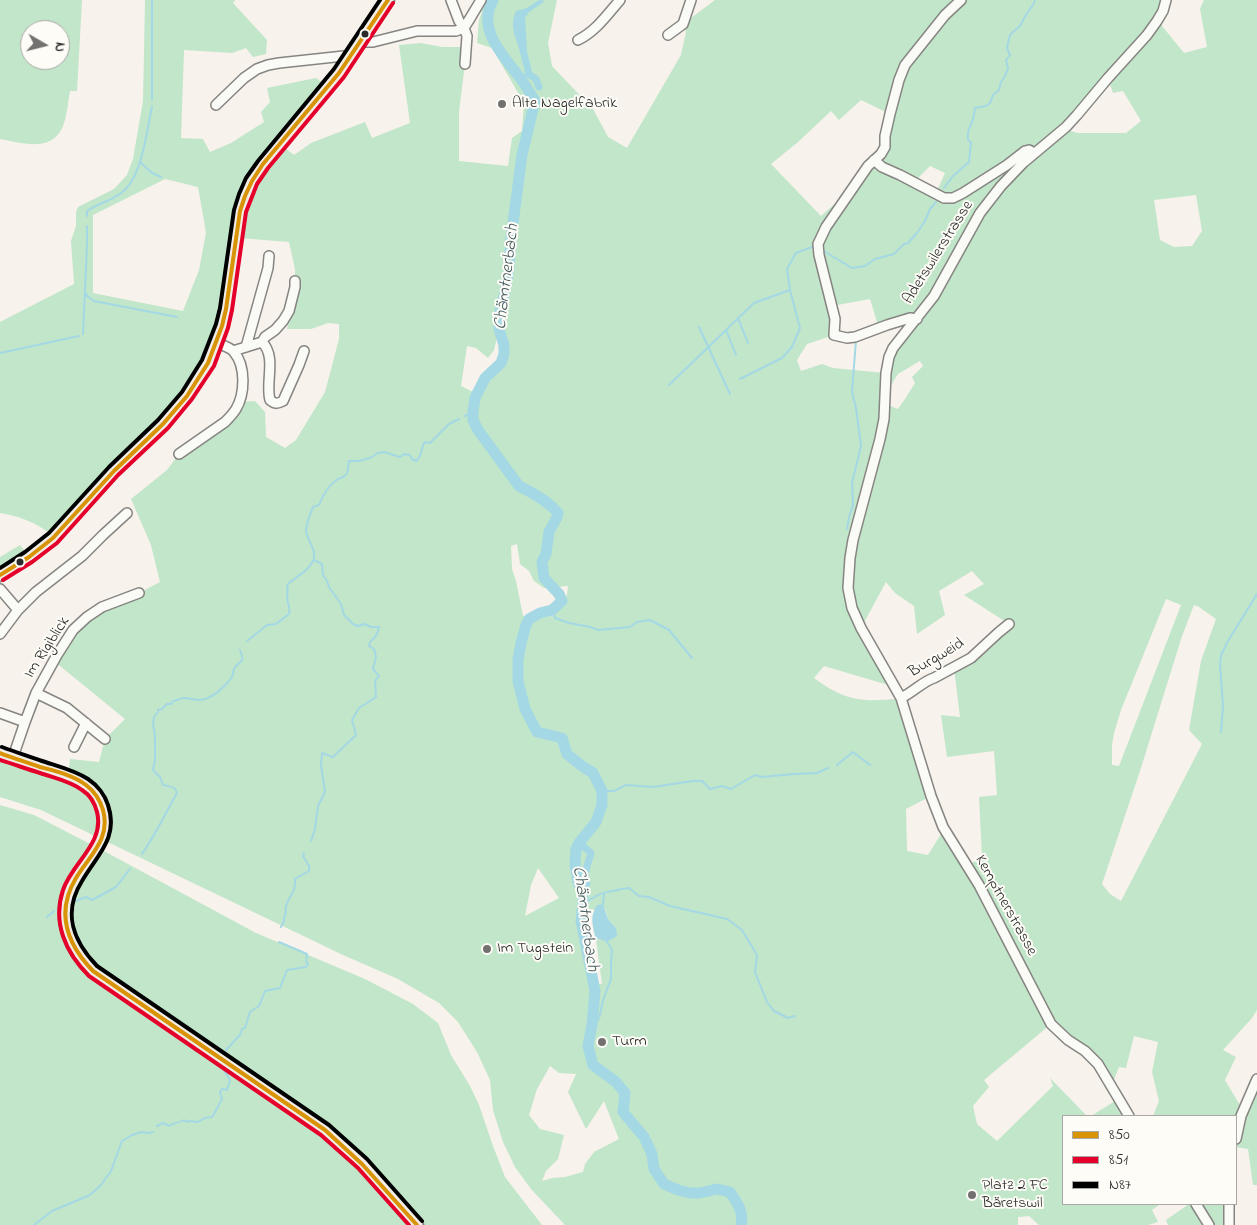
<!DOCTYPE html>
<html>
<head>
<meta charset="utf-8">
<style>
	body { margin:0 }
	#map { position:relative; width:1257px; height:1225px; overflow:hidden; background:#f7f2ec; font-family:"Indie Flower",sans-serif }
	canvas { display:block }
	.legend { position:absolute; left:1062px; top:1115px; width:175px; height:90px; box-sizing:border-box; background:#fdfcf7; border:1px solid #a9a8a5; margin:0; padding:6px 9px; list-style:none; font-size:15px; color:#2b2b2b }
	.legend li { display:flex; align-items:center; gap:10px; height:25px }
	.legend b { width:25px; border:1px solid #a9a8a5 }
	.north { position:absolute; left:20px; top:20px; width:50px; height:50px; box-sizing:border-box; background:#fdfcf7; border:1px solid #a9a8a5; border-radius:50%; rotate:98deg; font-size:14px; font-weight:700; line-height:20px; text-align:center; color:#2b2b2b }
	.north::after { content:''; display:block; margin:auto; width:18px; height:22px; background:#72716f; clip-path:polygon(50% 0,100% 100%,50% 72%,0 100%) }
</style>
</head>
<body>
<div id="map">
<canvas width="1257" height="1225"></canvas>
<ul class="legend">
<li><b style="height:6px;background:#d89406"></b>850</li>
<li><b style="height:6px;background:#e4002b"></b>851</li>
<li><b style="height:6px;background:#000"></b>N87</li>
</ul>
<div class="north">N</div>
</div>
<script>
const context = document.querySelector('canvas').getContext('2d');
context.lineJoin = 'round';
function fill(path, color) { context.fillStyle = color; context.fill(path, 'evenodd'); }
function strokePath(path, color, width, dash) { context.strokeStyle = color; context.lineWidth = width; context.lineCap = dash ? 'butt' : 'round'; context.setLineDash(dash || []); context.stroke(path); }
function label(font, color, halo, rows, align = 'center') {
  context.font = font + ' "Indie Flower",sans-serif'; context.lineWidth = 4; context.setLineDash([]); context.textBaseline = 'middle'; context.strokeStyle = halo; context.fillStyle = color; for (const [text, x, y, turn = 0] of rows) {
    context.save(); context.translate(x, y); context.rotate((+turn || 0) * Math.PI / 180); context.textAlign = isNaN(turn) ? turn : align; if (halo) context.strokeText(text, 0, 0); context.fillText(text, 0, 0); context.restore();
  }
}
const green = new Path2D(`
	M 0,0 L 82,0 L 77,91 L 70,91 C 68,102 67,116 63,126 C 52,153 22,143 0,139 ZM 30,30 L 60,30 L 60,60 L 30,60 Z
	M 145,0 L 235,0 L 233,3 L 267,40 L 266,54 L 253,57 L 246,48 L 232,53 L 184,50 L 181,138 L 203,139 L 210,152 L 231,143 L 264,122 L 261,112 L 270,102 L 267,88 L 316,78 L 328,87 L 252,181 L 226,309 L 196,383 L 50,534 C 36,522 18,516 0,513 L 0,322 L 74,284 L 71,241 L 76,226 L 76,212 L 78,207 L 114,189 L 127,175 L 133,159 L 143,101 ZM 165,179 L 198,187 L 203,215 L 206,233 L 199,270 L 183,311 L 93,293 L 93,215 Z
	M 481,0 L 557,0 L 548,43 L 552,66 L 593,109 L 608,137 L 627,148 L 681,55 L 686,32 L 683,24 L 715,0 L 1166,0 L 1158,21 L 1184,53 L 1207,47 L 1200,9 L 1204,0 L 1257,0 L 1257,1010 L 1252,1018 L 1223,1050 L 1236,1057 L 1225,1080 L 1238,1102 L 1244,1107 L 1257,1079 L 1257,1185 L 1253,1185 L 1248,1149 L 1236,1147 L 1236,1116 L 1153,1116 L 1159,1101 L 1152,1072 L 1158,1042 L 1134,1036 L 1126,1068 L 1119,1067 L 1111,1087 L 1098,1064 L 1051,1024 L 984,1080 L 989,1087 L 973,1106 L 977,1124 L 997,1141 L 1053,1086 L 1050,1078 L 1087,1116 L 1063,1116 L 1063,1204 L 1158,1204 L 1159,1205 L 1152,1210 L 1158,1222 L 1148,1225 L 1039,1225 L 1029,1216 L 1018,1217 L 1018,1225 L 565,1225 L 531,1189 L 515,1167 L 503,1142 L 493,1110 L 490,1080 L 477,1052 L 458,1022 L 439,1003 L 398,979 L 343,955 L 41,810 L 0,797 L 0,753 L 68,776 L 70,759 L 99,762 L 105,739 L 125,719 L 54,661 L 87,617 L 139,593 L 160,582 L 151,545 L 131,499 L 167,470 L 179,454 L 225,422 L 239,402 L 255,401 L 265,412 L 266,437 L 285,448 L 296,440 L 325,392 L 339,339 L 339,324 L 328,323 L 311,329 L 287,329 L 295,287 L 295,269 L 289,242 L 239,238 C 243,220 247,202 256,185 C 263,172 275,160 285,148 L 294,155 L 311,143 L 365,122 L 372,138 L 410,123 L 399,45 L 421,43 L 442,47 L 467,47 L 459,112 L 459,161 L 508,166 L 512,138 L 522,131 L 524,103 L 492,48 L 477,43 L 479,20 L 482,12 L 476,8 ZM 1108,78 L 1113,93 L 1123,91 L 1141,121 L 1126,133 L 1077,133 L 1071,131 L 1066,127 ZM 861,100 L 890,114 L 881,154 L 848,192 L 821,216 L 771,164 L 798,142 L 831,111 L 839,120 ZM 930,166 L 945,173 L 936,193 L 914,182 ZM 1196,195 L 1202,231 L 1192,246 L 1174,247 L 1160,240 L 1154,200 ZM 870,299 L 877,322 L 873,331 L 916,319 L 889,357 L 885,373 L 833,368 L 822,364 L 801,371 L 797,360 L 807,344 L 834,335 L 832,306 ZM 505,329 L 508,353 L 479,395 L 461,386 L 467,346 L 476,348 L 488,358 L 494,350 L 498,333 ZM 920,361 L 923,366 L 912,377 L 915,383 L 905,399 L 898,409 L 885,404 L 885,395 L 898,374 ZM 517,544 L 520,564 L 529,571 L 534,581 L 544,588 L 568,586 L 567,595 L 555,615 L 532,620 L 523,616 L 516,581 L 512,569 L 511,546 ZM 972,571 L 984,584 L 964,595 L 1009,624 L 954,668 L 960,717 L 941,715 L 947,757 L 994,751 L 997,795 L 979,797 L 982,856 L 968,866 L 944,829 L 928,855 L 907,851 L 906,809 L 931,796 L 901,698 C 863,703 845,701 814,678 L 824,666 L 895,687 L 861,628 L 886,582 L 895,593 L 914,606 L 917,634 L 945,615 L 939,591 ZM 1166,599 L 1181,605 L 1119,766 L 1112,765 L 1112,745 L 1114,733 L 1121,710 ZM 1194,605 L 1199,607 L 1216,619 L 1201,661 L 1189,730 L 1202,744 L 1121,901 L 1110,894 L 1102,884 L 1140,771 L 1182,636 ZM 538,868 L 559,898 L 525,916 L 531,885 ZM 605,908 L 608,919 L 616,928 L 600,939 L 596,940 L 602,984 L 594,983 L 581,928 L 582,911 ZM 550,1066 L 559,1073 L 576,1074 L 568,1092 L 586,1129 L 604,1101 L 619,1139 L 594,1152 L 585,1164 L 583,1172 L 565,1177 L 552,1178 L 542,1181 L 546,1171 L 558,1159 L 564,1135 L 540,1129 L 529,1115 L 537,1089 Z
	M 20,545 L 29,557 L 0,575 L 0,557 Z
	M 0,805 L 34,815 L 102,850 L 256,933 L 365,979 L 413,1004 L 438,1023 L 451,1055 L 470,1086 L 479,1105 L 493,1146 L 505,1177 L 542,1225 L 0,1225 Z
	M 1115,1101 L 1129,1116 L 1091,1116 Z
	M 1189,1204 L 1229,1204 L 1229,1225 L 1168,1225 L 1166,1220 Z`);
const water = new Path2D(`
	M 539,0 L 545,1 L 529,12 L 525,18 L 527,50 L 524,54 L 521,53 C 516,38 509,27 516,11 L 527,8 Z
	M 603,904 L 608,919 L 616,928 L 617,936 L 607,942 L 600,939 L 596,940 C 593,927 589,916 597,905 Z`);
const stream = new Path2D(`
	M 152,100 L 152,0
	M 140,162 L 152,173 L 161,177
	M 944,188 L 953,176 L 969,162 L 971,142 L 968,140 C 967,132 969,129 972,122 C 974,118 974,113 975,108 L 986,106 L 990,103 L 993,95 L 999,90 L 1001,82 L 1005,76 L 1008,68 L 1006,60 L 1010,55 L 1007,48 L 1010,35 L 1014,31 L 1020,26 L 1027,13 L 1033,5 L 1035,0
	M 87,216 L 87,211 C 97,204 111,201 121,193 C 142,179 147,130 152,106
	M 822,250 L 852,268 L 865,266 L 875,259 L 894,254 L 904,244 L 908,243 L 917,233 L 925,221 L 930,209 L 936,202
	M 85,292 L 87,296 L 94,301 L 177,317
	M 738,318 L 748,343
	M 699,327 L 730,394
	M 726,330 L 736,355
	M 83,334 L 87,245 L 87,226
	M 0,353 L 79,336
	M 740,379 L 782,358 L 792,347 L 800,328 L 790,290 L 787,269 L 796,253 L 812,247
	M 669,385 L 754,303 L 790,290
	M 465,416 L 473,412
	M 847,529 L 849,517 L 853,505 L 852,483 L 861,446 L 856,408 L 852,392 L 856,340
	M 552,610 L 555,618 L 569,623 L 590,627 L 598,630 L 630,627 L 637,622 L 650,620 L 669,630 L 692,658
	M 247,641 L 267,625 L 276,624 L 289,614 C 291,607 287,604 287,597 C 288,592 288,590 287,585 C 295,577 308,572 313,561 C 318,550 306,540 306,530 C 307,522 310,514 313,507 L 319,505 C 323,495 328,485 338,479 C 342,477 345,478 347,473 C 349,469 348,465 349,461 L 359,461 L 370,458 L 378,453 L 384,452 L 400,457 L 404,454 L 410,455 L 412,459 L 416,461 C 424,454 419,449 425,442 L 430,443 L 449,424 L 459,419
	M 1221,732 L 1223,706 L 1220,665 L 1221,655 L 1228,641 L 1257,594
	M 837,765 L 853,752 L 870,765
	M 602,791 L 614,791 L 626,785 L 653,787 L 693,781 L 702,781 L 710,789 L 722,786 L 731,789 L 755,775 L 761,777 L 794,774 L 817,773 L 828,768
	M 311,841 L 315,829 L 318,806 L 325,792 L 321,765 L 322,753 L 333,757 L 356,735 L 352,720 L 359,708 L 376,697 L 375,681 L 379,676 L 373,669 L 376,657 L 374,649 L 369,646 L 370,642 C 375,638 378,634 379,627 L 371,627 L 365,624 L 358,626 L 353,624 L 344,615 L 341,604 L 329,587 L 327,581 L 323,575 L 322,564 L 314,560
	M 142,854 C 156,834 165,814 177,793 C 176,786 169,787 163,785 L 160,777 L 153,770 L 155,760 L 155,737 L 153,723 L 154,717 L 158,712 L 158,710 L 162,709 L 167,704 L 171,704 L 173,701 C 177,701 180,698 184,698 C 189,698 195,700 200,700 C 212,699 225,687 232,677 C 233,675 233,672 234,669 C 239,659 246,666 240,650
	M 76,901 L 86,897 L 92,900 L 96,898 L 116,887 L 130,869
	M 583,902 C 589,901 593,898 598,895 C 603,892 608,892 613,891 C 619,890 624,888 629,888 L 639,896 L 649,897 L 670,906 L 727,919 L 742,930 L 757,955 L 755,972 L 767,1002 L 774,1011 L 788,1018 L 795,1016
	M 603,904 L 604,893
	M 47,917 L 54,911
	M 281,927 L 284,921 L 284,918 C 287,913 285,911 286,906 C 289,895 296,894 295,879 L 309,871 L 309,866 L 303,856 L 304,853
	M 592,1025 L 599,1019 L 603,1000 L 611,979 L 611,963 L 612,950 L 607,942
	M 226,1050 L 240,1035 L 242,1029 L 245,1028 L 250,1012 L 259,1006 L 265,991 L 280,988 L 287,970 L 306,967 L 308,964 L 306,962 L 307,954 L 279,942
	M 157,1126 L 163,1123 L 169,1126 C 173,1123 179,1123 184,1120 L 187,1122 L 189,1121 L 198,1122 L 205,1118 L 212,1117 L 214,1114 L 222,1099 L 220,1092 L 222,1089 L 227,1090 L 230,1080 L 222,1067
	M 34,1225 L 52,1211 L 90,1195 L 101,1185 L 111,1171 L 122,1141 L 132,1135 L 141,1132 L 148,1133 L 153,1132`);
const canal = new Path2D(`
	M 522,46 L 528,70 L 528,74 L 536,79 L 539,87
	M 579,843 L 590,852 L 591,854 C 588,863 583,874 587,884 L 583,891`);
const river = new Path2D(`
	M 493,0 C 477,28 501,53 517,74 C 524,82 529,92 535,101 L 522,155 L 511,238 L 509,268 L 505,292 L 500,310 L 499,329 L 504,345 L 504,354 L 501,363 L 485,378 L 475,398 L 473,412 L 473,420 L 478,430 L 519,486 C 533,493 548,501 558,513 L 557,517 L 549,532 L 546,554 L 542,562 L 544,578 L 559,594 L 562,601 L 552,610 L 540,613 L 529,619 L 526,625 L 521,643 L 518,660 L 518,681 L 525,709 L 537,732 L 562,738 L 567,754 L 582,766 L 593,773 L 602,791 L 602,805 L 596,822 L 579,843 L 576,849 L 575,864 L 578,883 L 583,891 L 583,902 L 581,921 L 595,991 L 592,1025 L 588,1046 L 593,1065 L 616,1082 L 625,1093 L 623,1112 L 644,1137 L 652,1154 L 654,1169 L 664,1184 L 678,1190 L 690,1193 L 700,1193 L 717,1189 L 730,1192 C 737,1203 744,1211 741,1225`);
const minor = new Path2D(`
	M 451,0 L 459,21 L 464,28 L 467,36 L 465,64
	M 668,35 L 683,24 L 691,0
	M 362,39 L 367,42 L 373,42 L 417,31 L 456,31 L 464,28 L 469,20 L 481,0
	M 578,40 C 596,31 607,15 620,0
	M 216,105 L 244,78 L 257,69 L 268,65 L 279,63 L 344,56 L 349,57
	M 874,160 L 882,167 L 900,175 L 944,198 L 953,198 L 963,193 L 1007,165 L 1025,151 L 1029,150 L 1034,153
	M 917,319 L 910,318 L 887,325 L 855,337 L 847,338 L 834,335 L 835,319 L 819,255 L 818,244 L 826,227 L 868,166 L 881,154 L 885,147 L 885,136 L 890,114 L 899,80 L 905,65 L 945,15 L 961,0
	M 262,342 C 277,357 265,382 270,400 C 275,404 277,404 283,401 L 299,365 L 304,351
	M 246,347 L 268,268 L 269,256
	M 233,351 L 262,342 L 265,337 L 275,330 L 283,321 L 289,311 L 295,287 L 295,281
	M 179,454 L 225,422 C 229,418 233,414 236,409 C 245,394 246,366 234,352 C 230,347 222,345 216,343
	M 0,589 L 18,610
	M 0,634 L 18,610 L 36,592 L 82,556 L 103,535 L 127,513
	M 36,693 L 67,708 L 105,739
	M 901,698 C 912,693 925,680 934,678 L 971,658 L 998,633 L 1009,624
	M 0,713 L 25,722
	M 74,747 L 86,723
	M 13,757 L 25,722 L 36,693 L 57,655 L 73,630 L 87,617 L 102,607 L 139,593
	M 1129,1116 L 1098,1064 L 1085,1051 L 1068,1040 L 1051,1024 L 979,885 L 943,827 L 931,796 L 901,698 L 861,628 L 852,608 L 848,588 L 850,558 L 853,540 L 880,439 L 884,419 L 886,373 L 889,357 L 893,348 L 934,296 L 980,213 L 1001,186 L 1023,163 L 1066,127 L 1077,115 L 1108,78 L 1147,35 L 1157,21 L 1163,11 L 1166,0
	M 1236,1139 L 1241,1116 L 1257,1079
	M 1196,1204 L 1209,1225
	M 1229,1225 L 1229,1204`);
const major = new Path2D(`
	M 0,575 L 29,557 L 53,538 L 114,471 L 163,424 L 187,396 L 208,363 L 216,343 L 222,326 L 226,309 L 240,211 L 245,196 L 252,181 L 263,164 L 339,73 L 388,0
	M 0,753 C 17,759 34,765 51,770 C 62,774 73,777 83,783 C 92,788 98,797 102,806 C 114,836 90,856 76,878 C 55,911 66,946 93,971 L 325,1130 C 361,1159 387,1190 417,1225`);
const bus1 = new Path2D(`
	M 0,575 L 29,557 L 53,538 L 114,471 L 163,424 L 187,396 L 208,363 L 222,326 L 226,309 L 240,211 L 245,196 L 252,181 L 263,164 L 339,73 L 388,0
	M 0,753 C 13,758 26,762 40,767 C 55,771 73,775 86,785 C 94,791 100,800 103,810 C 111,839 90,855 76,878 C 55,913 67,944 93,971 L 325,1130 L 362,1164 L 417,1225`);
const bus2 = new Path2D(`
	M 3,580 L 32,562 L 57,543 L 118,475 L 168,428 L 192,399 L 214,366 L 228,328 L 232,310 L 246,212 L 257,184 L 268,168 L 344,77 L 393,3
	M 0,760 C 13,764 27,769 40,773 C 54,778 70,781 82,790 C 90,795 95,804 97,812 C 105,843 72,863 63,890 C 52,923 66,953 89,976 L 321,1135 L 358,1168 L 409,1225`);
const bus3 = new Path2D(`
	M 0,568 L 25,552 L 49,533 L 109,467 L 158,420 L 182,392 L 202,360 L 216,324 L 220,308 L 234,210 L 239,194 L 246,178 L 258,161 L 334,69 L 380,0
	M 2,747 C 15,752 28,756 42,761 C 57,766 74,770 88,779 C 97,785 105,795 108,805 C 119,838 97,855 82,881 C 62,913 73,941 97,966 L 329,1125 L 367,1159 L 422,1221`);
const markers = [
	[365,34,4.5,"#2b2b2b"],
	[502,104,5,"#72716f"],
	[20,562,4.5,"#2b2b2b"],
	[487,949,5,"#72716f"],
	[602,1042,5,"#72716f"],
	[972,1195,5,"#72716f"]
];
const poiNames = [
	["Alte Nagelfabrik",512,104],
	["Im Tugstein",497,949],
	["Turm",612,1042],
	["Platz 2 FC",982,1186],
	["Bäretswil",982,1204]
];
const streetNames = [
	["Adetswilerstrasse",939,253,-58],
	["Im Rigiblick",48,648,-57],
	["Burgweid",937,659,-31],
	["Kemptnerstrasse",1005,906,61]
];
const waterNames = [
	["Chämtnerbach",508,277,-83],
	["Chämtnerbach",584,919,82]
];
fill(green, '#c1e6c9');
fill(water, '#a4d8e4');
strokePath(stream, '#a4d8e4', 2);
strokePath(canal, '#a4d8e4', 7);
strokePath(river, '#a4d8e4', 11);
strokePath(minor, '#878582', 12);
strokePath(major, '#878582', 15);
strokePath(minor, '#fafaf7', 9);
strokePath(major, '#f2ede6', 11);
strokePath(bus1, '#d89406', 4);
strokePath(bus2, '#e4002b', 4);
strokePath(bus3, '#000', 4);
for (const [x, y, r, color] of markers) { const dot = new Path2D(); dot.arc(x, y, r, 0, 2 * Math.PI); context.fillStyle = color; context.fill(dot); strokePath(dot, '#fdfcf7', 2); }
label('16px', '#2b2b2b', '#fdfcf7', poiNames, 'left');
label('16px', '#2b2b2b', '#fdfcf7', streetNames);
label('italic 18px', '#455c62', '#fdfcf7', waterNames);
</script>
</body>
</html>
